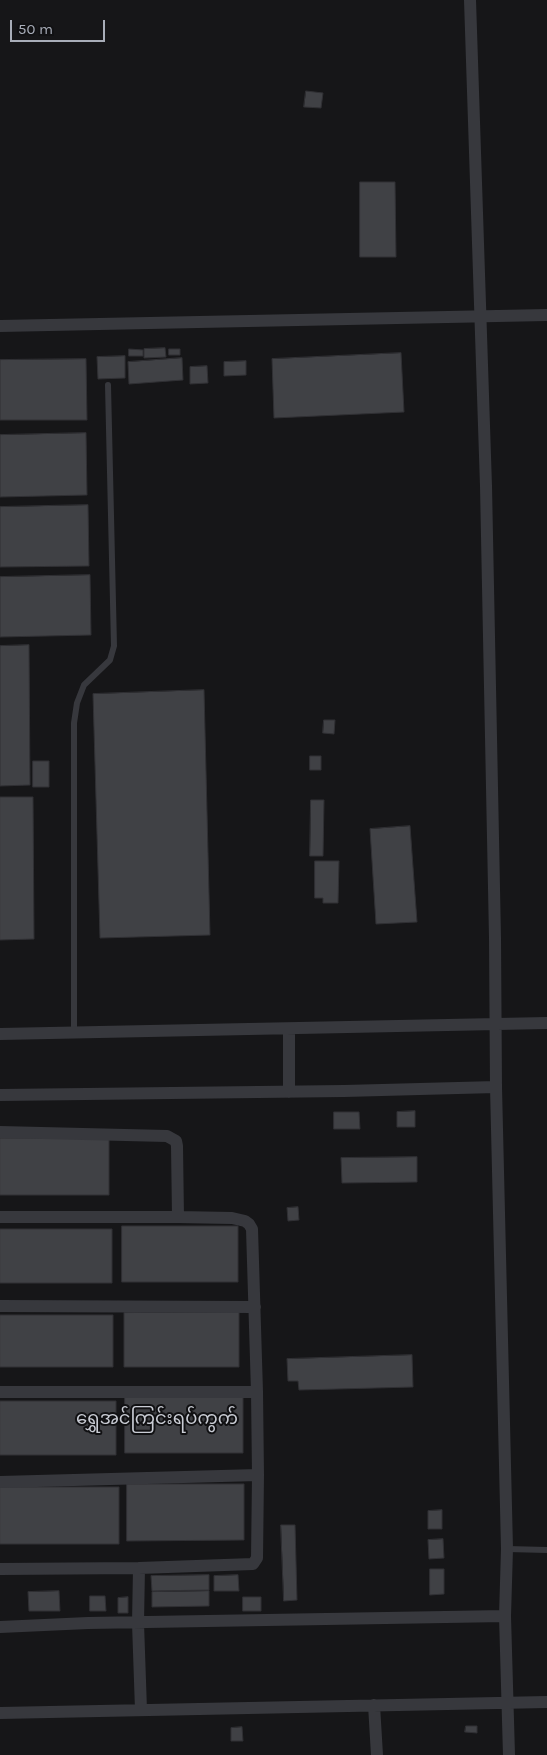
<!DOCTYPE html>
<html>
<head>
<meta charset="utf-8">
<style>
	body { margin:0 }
	#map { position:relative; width:547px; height:1755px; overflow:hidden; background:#161618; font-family:Karla,sans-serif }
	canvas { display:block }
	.scale { position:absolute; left:10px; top:20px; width:95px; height:22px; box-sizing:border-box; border:2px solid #a8adb8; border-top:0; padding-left:6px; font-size:15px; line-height:18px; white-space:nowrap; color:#a8adb8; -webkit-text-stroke:4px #111113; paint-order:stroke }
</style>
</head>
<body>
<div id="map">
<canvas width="547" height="1755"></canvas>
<div class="scale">50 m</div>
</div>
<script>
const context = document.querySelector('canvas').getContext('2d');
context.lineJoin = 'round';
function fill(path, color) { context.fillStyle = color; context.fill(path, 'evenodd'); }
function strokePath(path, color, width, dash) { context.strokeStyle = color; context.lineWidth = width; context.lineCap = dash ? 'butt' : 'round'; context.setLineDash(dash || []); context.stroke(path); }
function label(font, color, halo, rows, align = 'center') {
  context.font = font + ' Karla,"Noto Sans Myanmar",sans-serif'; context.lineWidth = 4; context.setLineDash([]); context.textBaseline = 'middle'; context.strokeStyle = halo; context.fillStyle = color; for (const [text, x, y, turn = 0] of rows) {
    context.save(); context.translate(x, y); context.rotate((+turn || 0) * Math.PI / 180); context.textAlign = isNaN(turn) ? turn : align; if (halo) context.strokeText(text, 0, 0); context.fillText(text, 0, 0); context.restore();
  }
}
const building = new Path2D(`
	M 306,91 L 323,93 L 321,108 L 304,107 Z
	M 360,182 L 395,182 L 396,257 L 360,257 Z
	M 165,348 L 166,357 L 144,358 L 144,349 Z
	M 129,349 L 143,350 L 143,356 L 129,356 Z
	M 169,349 L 180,349 L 180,355 L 169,355 Z
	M 401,353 L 404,412 L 274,418 L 272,359 Z
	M 125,356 L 125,378 L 98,379 L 97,357 Z
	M 182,358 L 183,380 L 129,384 L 128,362 Z
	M 86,359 L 87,420 L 0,420 L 0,360 Z
	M 246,361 L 246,375 L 224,376 L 224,362 Z
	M 207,366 L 208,383 L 190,384 L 190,367 Z
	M 86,433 L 87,495 L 0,497 L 0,435 Z
	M 88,505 L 89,566 L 0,567 L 0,507 Z
	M 90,575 L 91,635 L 0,637 L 0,577 Z
	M 29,645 L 30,785 L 0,786 L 0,646 Z
	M 204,690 L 210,935 L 100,938 L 93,694 Z
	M 324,720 L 335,720 L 334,734 L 323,733 Z
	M 310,756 L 321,756 L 321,770 L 310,770 Z
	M 33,761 L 49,761 L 49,787 L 33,787 Z
	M 0,797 L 33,797 L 34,939 L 0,940 Z
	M 311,800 L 324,800 L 323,856 L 310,856 Z
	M 410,826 L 417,922 L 376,924 L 370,829 Z
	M 315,861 L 339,861 L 338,903 L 323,903 L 323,898 L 315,898 Z
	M 415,1111 L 415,1127 L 397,1127 L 397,1112 Z
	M 334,1112 L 359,1112 L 360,1129 L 334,1129 Z
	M 0,1138 L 109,1138 L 109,1195 L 0,1195 Z
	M 417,1157 L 417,1182 L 342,1183 L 341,1158 Z
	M 298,1207 L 299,1220 L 288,1221 L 287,1208 Z
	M 122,1226 L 238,1226 L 238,1282 L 122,1282 Z
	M 0,1229 L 112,1229 L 112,1283 L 0,1283 Z
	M 239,1312 L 239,1367 L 124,1367 L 124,1313 Z
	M 0,1315 L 113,1315 L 113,1367 L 0,1367 Z
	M 412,1355 L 413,1387 L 299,1390 L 298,1381 L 288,1381 L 287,1359 Z
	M 125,1397 L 243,1397 L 243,1453 L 125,1453 Z
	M 0,1401 L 116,1401 L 116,1455 L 0,1455 Z
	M 127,1484 L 244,1484 L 244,1540 L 127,1541 Z
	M 0,1487 L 119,1487 L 119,1544 L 0,1544 Z
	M 442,1510 L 442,1529 L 428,1529 L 428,1511 Z
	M 281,1525 L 295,1525 L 297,1600 L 284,1601 Z
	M 443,1539 L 444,1558 L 429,1559 L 428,1540 Z
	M 430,1569 L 444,1569 L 444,1594 L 430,1595 Z
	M 209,1575 L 209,1590 L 152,1591 L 151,1576 Z
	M 238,1575 L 239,1591 L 214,1591 L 214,1576 Z
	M 59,1591 L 60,1611 L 29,1611 L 28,1592 Z
	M 209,1591 L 209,1606 L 152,1607 L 152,1592 Z
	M 90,1596 L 105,1596 L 106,1611 L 90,1611 Z
	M 128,1597 L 128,1613 L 118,1613 L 118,1598 Z
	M 243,1597 L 261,1597 L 261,1611 L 243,1611 Z
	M 466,1726 L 477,1726 L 477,1733 L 465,1732 Z
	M 242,1727 L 243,1741 L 231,1741 L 231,1728 Z`);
const lane = new Path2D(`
	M 74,1032 L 74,723 L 77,703 L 84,685 L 110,660 L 114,646 L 108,385
	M 507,1549 L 547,1550`);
const street = new Path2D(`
	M 470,0 L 486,486 L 495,938 L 496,1087 L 507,1549 L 505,1616 L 509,1755
	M 0,326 L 547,315
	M 0,1034 L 547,1023
	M 289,1092 L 289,1029
	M 0,1095 L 344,1091 L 496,1087
	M 0,1132 L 167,1136 L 176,1141 L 177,1146 L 178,1217
	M 0,1217 L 178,1217 L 232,1218 L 245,1221 L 249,1224 L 252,1229 L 257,1392 L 258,1475
	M 0,1306 L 255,1307
	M 0,1392 L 257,1392
	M 0,1482 L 258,1475 L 257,1558 L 253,1564 L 139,1568
	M 0,1569 L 139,1568 L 138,1623 L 141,1710
	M 0,1627 L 88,1623 L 505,1616
	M 374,1705 L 377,1755
	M 0,1713 L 547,1702`);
const quarterNames = [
	["ရွှေအင်ကြင်းရပ်ကွက်",157,1419]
];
fill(building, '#404145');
strokePath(building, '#303034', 1);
strokePath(lane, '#37383d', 6);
strokePath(street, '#37383d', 12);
label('18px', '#c9ccd4', '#111113', quarterNames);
</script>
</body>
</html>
